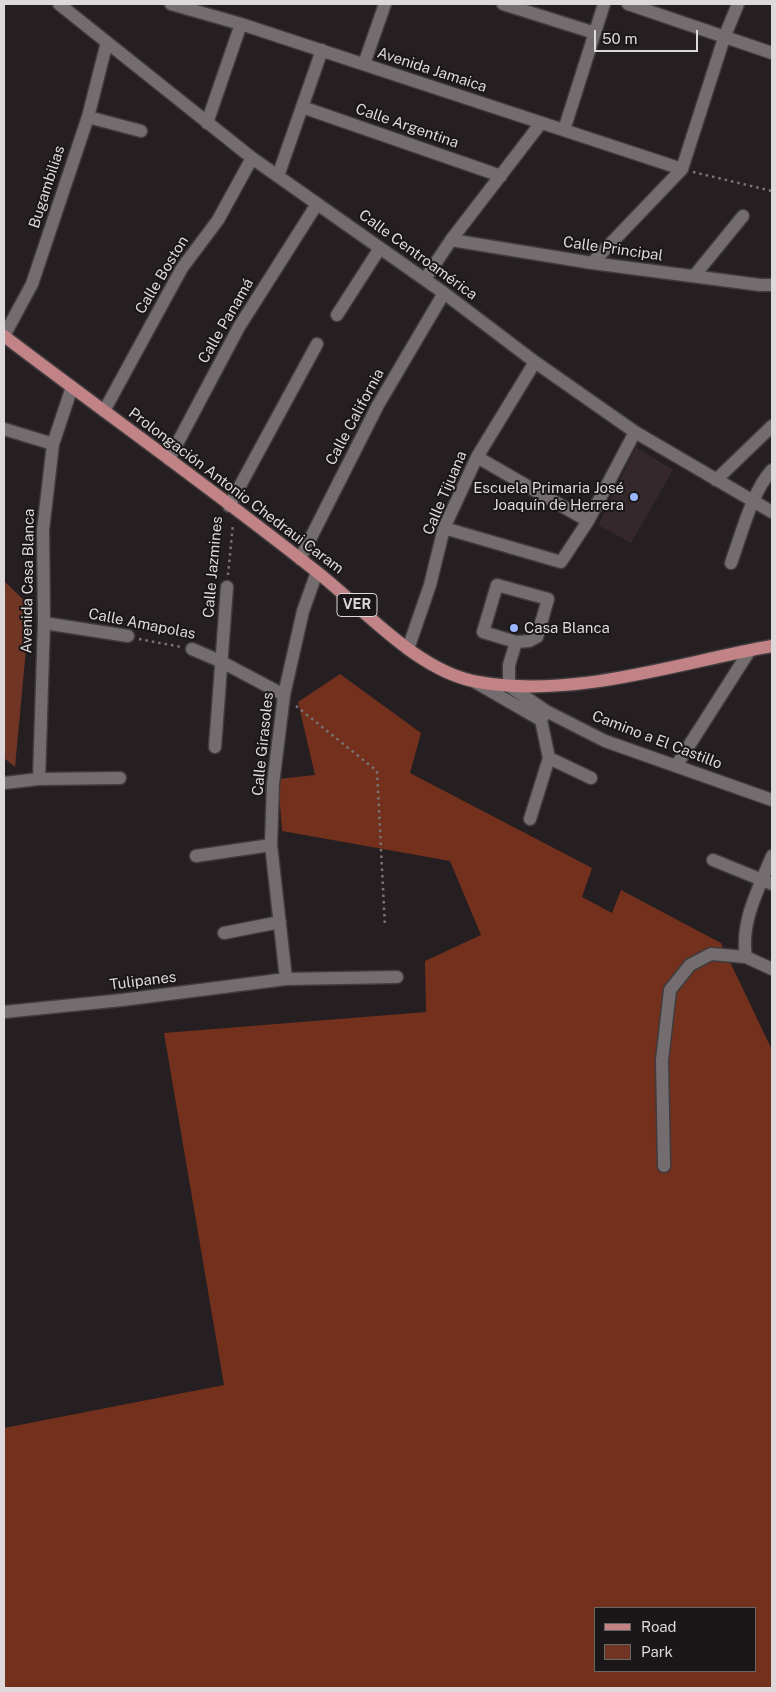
<!DOCTYPE html>
<html>
<head>
<meta charset="utf-8">
<style>
	body { margin:0 }
	#map { position:relative; width:776px; height:1692px; overflow:hidden; background:#251f21; font-family:"Public Sans",sans-serif }
	canvas { display:block }
	.frame { position:absolute; inset:0; border:5px solid #ddd9da; pointer-events:none }
	.legend { position:absolute; left:594px; top:1607px; width:162px; height:65px; box-sizing:border-box; background:#1b1617; border:1px solid #696465; margin:0; padding:6px 9px; list-style:none; font-size:15px; color:#ddd9da }
	.legend li { display:flex; align-items:center; gap:10px; height:25px }
	.legend b { width:25px; border:1px solid #696465 }
	.scale { position:absolute; left:594px; top:30px; width:104px; height:22px; box-sizing:border-box; border:2px solid #ddd9da; border-top:0; padding-left:6px; font-size:15px; line-height:18px; white-space:nowrap; color:#ddd9da; -webkit-text-stroke:4px #1b1617; paint-order:stroke }
</style>
</head>
<body>
<div id="map">
<canvas width="776" height="1692"></canvas>
<div class="frame"></div>
<ul class="legend">
<li><b style="height:6px;background:#c18386"></b>Road</li>
<li><b style="height:14px;background:#713525"></b>Park</li>
</ul>
<div class="scale">50 m</div>
</div>
<script>
const context = document.querySelector('canvas').getContext('2d');
context.lineJoin = 'round';
function fill(path, color) { context.fillStyle = color; context.fill(path, 'evenodd'); }
function strokePath(path, color, width, dash) { context.strokeStyle = color; context.lineWidth = width; context.lineCap = dash ? 'butt' : 'round'; context.setLineDash(dash || []); context.stroke(path); }
function label(font, color, halo, rows, align = 'center') {
  context.font = font + ' "Public Sans",sans-serif'; context.lineWidth = 4; context.setLineDash([]); context.textBaseline = 'middle'; context.strokeStyle = halo; context.fillStyle = color; for (const [text, x, y, turn = 0] of rows) {
    context.save(); context.translate(x, y); context.rotate((+turn || 0) * Math.PI / 180); context.textAlign = isNaN(turn) ? turn : align; if (halo) context.strokeText(text, 0, 0); context.fillText(text, 0, 0); context.restore();
  }
}
const built = new Path2D(`
	M 636,447 L 673,470 L 631,543 L 598,525 Z`);
const green = new Path2D(`
	M 4,581 L 30,606 L 15,767 L 4,758 Z`);
const forest = new Path2D(`
	M 340,674 L 421,733 L 410,773 L 592,868 L 582,897 L 612,913 L 621,890 L 721,943 L 772,1050 L 772,1688 L 4,1688 L 4,1428 L 224,1385 L 164,1033 L 426,1012 L 425,961 L 481,935 L 450,861 L 282,831 L 278,779 L 315,775 L 298,702 ZM 595,1608 L 755,1608 L 755,1671 L 595,1671 Z`);
const path = new Path2D(`
	M 693,172 L 772,191
	M 228,575 L 233,524
	M 139,639 L 181,647
	M 296,706 L 377,771 L 385,927`);
const minor = new Path2D(`
	M 59,4 L 252,158 L 444,293 L 535,362 L 635,432 L 772,512
	M 171,4 L 241,24 L 682,169
	M 503,4 L 595,33
	M 628,4 L 772,53
	M 364,64 L 385,4
	M 302,107 L 501,176
	M 88,117 L 141,131
	M 207,123 L 241,24
	M 564,130 L 604,4
	M 278,176 L 322,50
	M 451,240 L 592,263 L 760,285 L 772,285
	M 592,263 L 682,169 L 724,38 L 738,4
	M 694,276 L 743,216
	M 425,279 L 451,240 L 541,123
	M 337,315 L 380,248
	M 4,336 L 32,284 L 88,117 L 107,42
	M 104,411 L 182,268 L 218,220 L 252,158
	M 4,429 L 53,444
	M 477,457 L 588,521
	M 169,459 L 239,327 L 317,204
	M 716,480 L 772,426
	M 229,506 L 317,344
	M 444,528 L 561,562 L 588,521 L 635,432
	M 300,559 L 378,405 L 444,293
	M 731,563 C 741,536 752,491 772,470
	M 44,623 L 128,636
	M 516,642 L 529,641 L 537,637 L 548,599 L 497,585 L 483,632 L 516,642 L 509,665 L 509,686 L 546,711 L 605,741 L 772,800
	M 192,649 L 220,661 L 284,695
	M 408,649 L 430,585 L 444,528 L 477,457 L 535,362
	M 475,682 L 541,720
	M 215,747 L 227,587
	M 549,758 L 591,778
	M 676,766 L 750,650
	M 39,779 L 44,623 L 43,530 L 53,444 L 72,387
	M 4,783 L 39,779 L 120,778
	M 530,819 L 549,758 L 541,720 L 546,711
	M 196,856 L 271,845
	M 713,860 L 772,884
	M 224,933 L 280,922
	M 746,957 C 740,922 759,888 772,856
	M 286,979 L 271,845 L 273,784 L 284,695 L 303,611 L 317,572
	M 4,1012 L 122,1000 L 286,979 L 397,977
	M 664,1166 L 662,1060 L 670,990 L 690,965 L 711,954 L 746,957 L 772,969`);
const major = new Path2D(`
	M 4,336 C 108,415 215,491 317,572 C 364,609 418,672 478,682 C 575,699 676,663 772,646`);
const markers = [
	[634,497,5,"#98b5fd"],
	[514,628,5,"#98b5fd"]
];
const shields = [
	[357,605,40]
];
const shieldNames = [
	["VER",357,605]
];
const streetNames = [
	["Avenida Jamaica",432,70,18],
	["Calle Argentina",407,126,19],
	["Bugambilias",47,187,-72],
	["Calle Principal",613,249,8],
	["Calle Centroamérica",418,255,36],
	["Calle Boston",162,275,-59],
	["Calle Panamá",226,321,-60],
	["Calle California",355,417,-62],
	["Prolongación Antonio Chedraui Caram",236,491,37],
	["Calle Tijuana",445,493,-67],
	["Calle Jazmines",213,567,-85],
	["Avenida Casa Blanca",28,581,-89],
	["Calle Amapolas",142,624,11],
	["Camino a El Castillo",657,740,21],
	["Calle Girasoles",263,744,-84],
	["Tulipanes",143,981,-7]
];
const poiNames = [
	["Escuela Primaria José",624,488],
	["Joaquín de Herrera",624,505],
	["Casa Blanca",524,628,"left"]
];
fill(built, '#34282c');
fill(green, '#713525');
fill(forest, '#73301d');
strokePath(minor, '#403b3c', 15);
strokePath(major, '#403b3c', 15);
strokePath(path, '#797475', 2.5, [2.5, 4]);
strokePath(minor, '#746d6f', 12);
strokePath(major, '#c18386', 12);
for (const [x, y, r, color] of markers) { const dot = new Path2D(); dot.arc(x, y, r, 0, 2 * Math.PI); context.fillStyle = color; context.fill(dot); strokePath(dot, '#1b1617', 2); }
for (const [x, y, w] of shields) { const box = new Path2D(); box.roundRect(x - w / 2, y - 11.5, w, 23, 4); context.fillStyle = '#1b1617'; context.fill(box); strokePath(box, '#ddd9da', 1); }
label('bold 14px', '#ddd9da', null, shieldNames);
label('15px', '#ddd9da', '#1b1617', streetNames);
label('15px', '#ddd9da', '#1b1617', poiNames, 'right');
</script>
</body>
</html>
